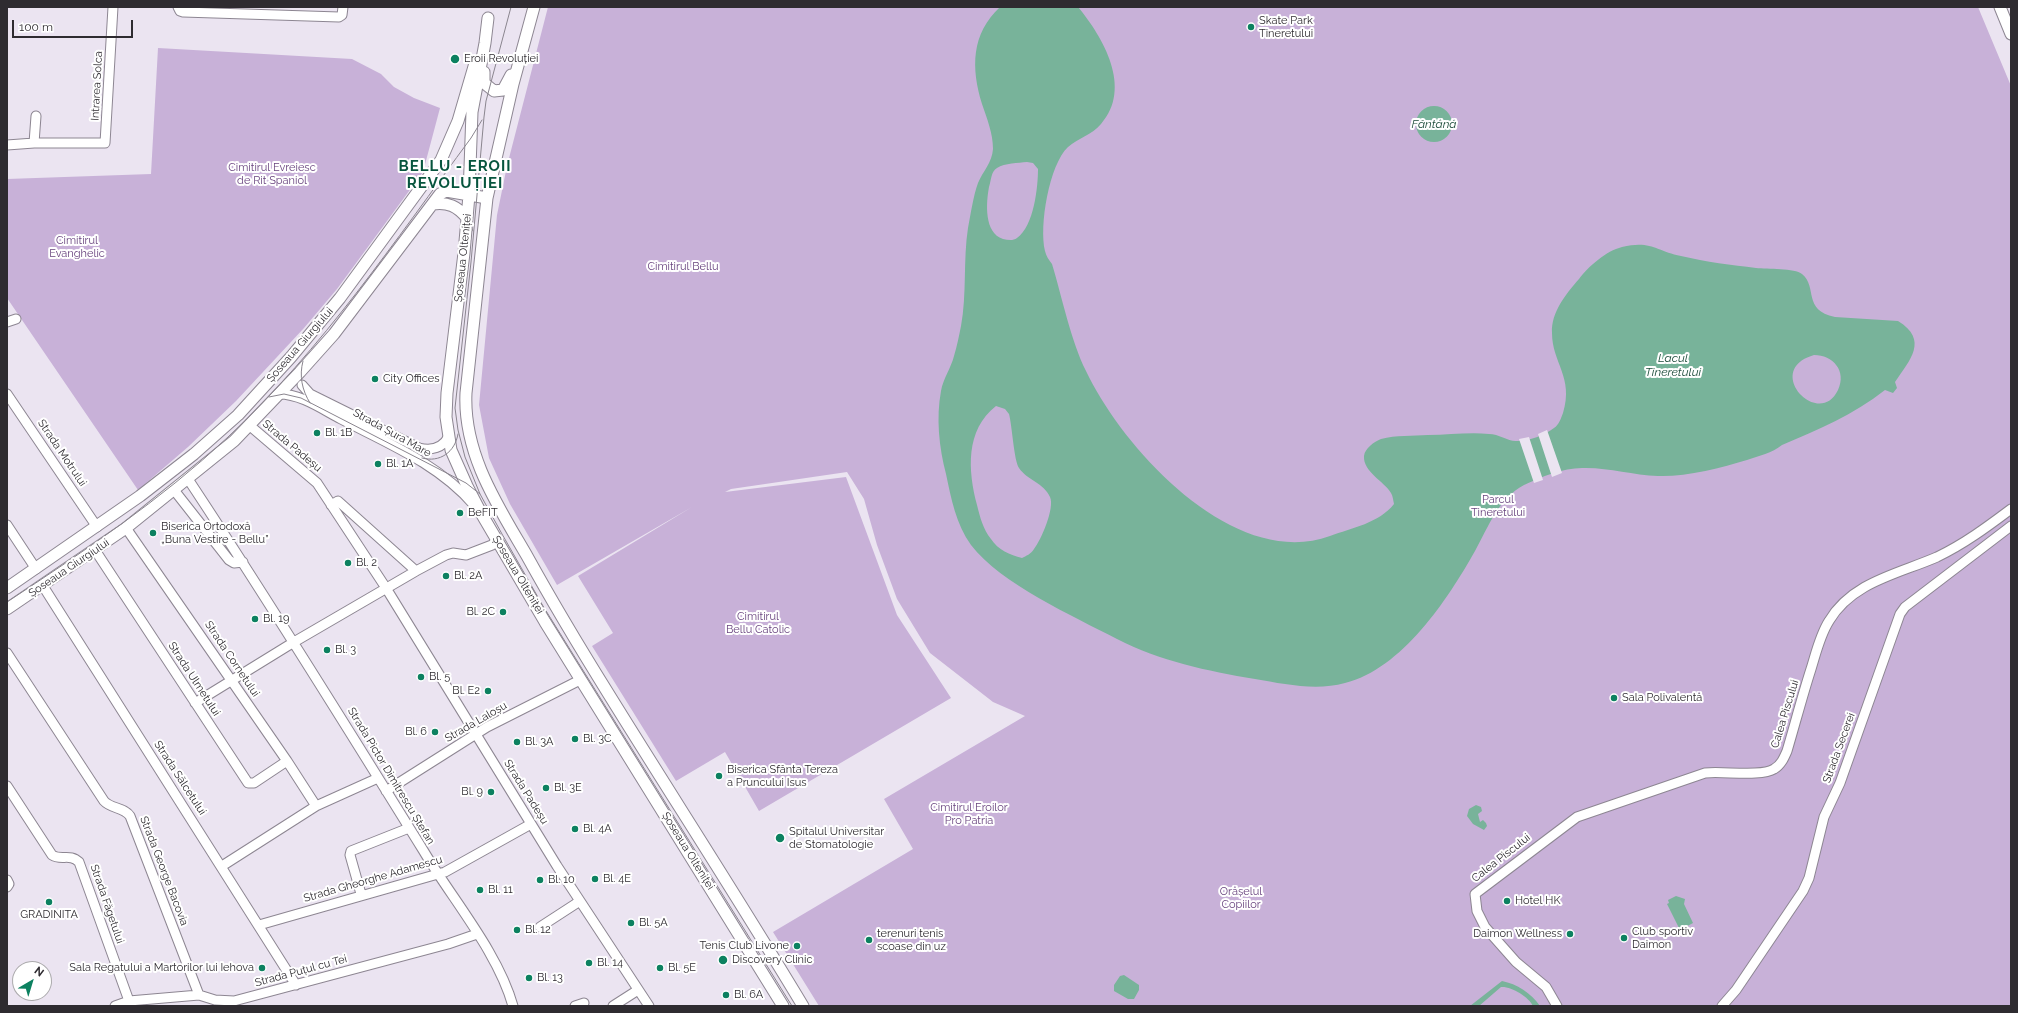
<!DOCTYPE html>
<html>
<head>
<meta charset="utf-8">
<style>
	body { margin:0 }
	#map { position:relative; width:2018px; height:1013px; overflow:hidden; background:#ebe4f1; font-family:Raleway,sans-serif }
	canvas { display:block }
	.frame { position:absolute; inset:0; border:8px solid #2e2b30; pointer-events:none }
	.north { position:absolute; left:12px; top:961px; width:40px; height:40px; box-sizing:border-box; background:#fff; border:1px solid #abaaac; border-radius:50%; rotate:38deg; font-size:11px; font-weight:700; line-height:16px; text-align:center; color:#2e2b30 }
	.north::after { content:''; display:block; margin:auto; width:14px; height:18px; background:#0c8160; clip-path:polygon(50% 0,100% 100%,50% 72%,0 100%) }
	.scale { position:absolute; left:12px; top:20px; width:121px; height:18px; box-sizing:border-box; border:2px solid #2e2b30; border-top:0; padding-left:5px; font-size:12px; line-height:14px; white-space:nowrap; color:#2e2b30; -webkit-text-stroke:3px #fff; paint-order:stroke }
</style>
</head>
<body>
<div id="map">
<canvas width="2018" height="1013"></canvas>
<div class="frame"></div>
<div class="north">N</div>
<div class="scale">100 m</div>
</div>
<script>
const context = document.querySelector('canvas').getContext('2d');
context.lineJoin = 'round';
function fill(path, color) { context.fillStyle = color; context.fill(path, 'evenodd'); }
function strokePath(path, color, width, dash) { context.strokeStyle = color; context.lineWidth = width; context.lineCap = dash ? 'butt' : 'round'; context.setLineDash(dash || []); context.stroke(path); }
function label(font, color, halo, rows, align = 'center') {
  context.font = font + ' Raleway,sans-serif'; context.lineWidth = 4; context.setLineDash([]); context.textBaseline = 'middle'; context.strokeStyle = halo; context.fillStyle = color; for (const [text, x, y, turn = 0] of rows) {
    context.save(); context.translate(x, y); context.rotate((+turn || 0) * Math.PI / 180); context.textAlign = isNaN(turn) ? turn : align; if (halo) context.strokeText(text, 0, 0); context.fillText(text, 0, 0); context.restore();
  }
}
const green = new Path2D(`
	M 548,7 L 1978,7 L 2011,86 L 2011,1006 L 819,1006 L 773,932 L 913,849 L 884,799 L 1025,716 L 993,702 L 930,653 L 897,599 L 877,545 L 864,499 L 847,472 L 731,489 L 725,492 L 846,477 L 897,615 L 951,698 L 759,811 L 725,752 L 676,781 L 592,646 L 613,633 L 578,576 L 692,507 L 557,585 L 510,504 L 489,458 L 479,405 L 497,215 L 507,166 Z
	M 158,48 L 352,59 L 381,74 L 394,87 L 414,98 L 440,108 L 423,172 L 337,289 L 304,328 L 236,401 L 188,447 L 138,490 L 7,298 L 7,179 L 151,174 Z`);
const water = new Path2D(`
	M 1000,7 L 1078,7 C 1103,37 1133,88 1101,124 C 1092,135 1078,138 1068,147 C 1049,165 1039,226 1045,251 C 1046,256 1049,260 1052,264 C 1062,297 1071,341 1086,371 C 1123,449 1234,571 1330,536 C 1352,528 1379,523 1394,504 C 1393,500 1393,496 1391,493 C 1384,481 1363,472 1364,456 C 1365,448 1374,442 1381,439 C 1396,435 1413,436 1428,435 C 1449,435 1469,432 1489,434 C 1499,434 1509,442 1517,441 C 1529,441 1545,435 1554,428 C 1559,425 1561,418 1563,413 C 1574,377 1552,363 1552,333 C 1551,312 1566,294 1579,279 C 1589,266 1606,251 1622,247 C 1651,240 1656,251 1681,256 C 1706,262 1732,265 1756,268 C 1767,269 1795,268 1802,274 C 1818,287 1802,310 1835,317 L 1898,321 C 1929,340 1910,360 1895,382 L 1897,388 L 1893,393 L 1885,390 C 1853,415 1818,430 1782,445 C 1772,453 1759,456 1747,460 C 1721,468 1685,477 1658,476 C 1632,475 1607,467 1582,468 C 1563,468 1541,477 1524,485 C 1498,499 1489,526 1475,551 C 1448,599 1402,669 1345,683 C 1316,691 1284,684 1255,679 C 1207,671 1160,661 1117,639 C 1073,616 1001,584 971,545 C 956,524 951,498 946,474 C 939,447 936,418 941,391 C 943,379 951,368 954,356 C 957,346 959,336 961,326 C 967,294 963,260 968,228 C 971,213 973,197 978,183 C 983,171 992,163 993,149 C 993,133 987,119 982,104 C 971,68 971,34 1000,7 ZM 1027,162 L 1033,163 L 1038,169 C 1038,187 1034,226 1017,238 C 1013,241 1008,240 1003,239 C 984,233 986,203 989,187 C 991,181 991,171 997,168 C 1005,163 1018,163 1027,162 ZM 1814,355 C 1833,355 1847,371 1838,390 C 1819,430 1762,370 1814,355 ZM 996,406 L 1005,409 L 1009,414 C 1012,425 1014,461 1019,468 C 1027,480 1044,483 1050,497 C 1055,508 1041,540 1034,549 C 1031,554 1026,556 1022,558 C 1010,555 998,550 991,539 C 983,529 980,517 977,505 C 968,471 965,430 996,406 Z
	M1416 124a18 18 0 1 1 36 0a18 18 0 1 1-36 0Z
	M 1476,805 L 1481,807 L 1482,811 L 1478,814 L 1480,822 L 1483,820 L 1486,823 L 1487,826 L 1484,830 L 1473,824 L 1467,816 L 1469,809 Z
	M 1676,896 L 1685,899 L 1684,904 L 1693,923 L 1680,930 L 1667,904 L 1669,903 L 1668,900 Z
	M 1124,975 L 1139,985 L 1139,990 L 1134,999 L 1128,999 L 1114,991 L 1114,985 L 1120,976 Z
	M 1502,981 C 1517,984 1531,993 1540,1006 L 1533,1006 C 1529,997 1511,986 1501,987 L 1479,1006 L 1470,1006 Z`);
const pier = new Path2D(`
	M 1547,430 L 1562,473 L 1552,477 L 1538,434 Z
	M 1529,437 L 1543,480 L 1534,483 L 1519,439 Z`);
const minor = new Path2D(`
	M 178,7 L 180,11 L 183,12 L 339,17 L 342,15 L 343,7
	M 34,143 L 36,116
	M 7,145 L 34,143 L 105,143 L 113,7
	M 7,322 L 16,319
	M 302,385 L 310,394 L 419,448 C 431,451 443,448 449,436
	M 7,394 L 97,527
	M 279,394 C 301,394 322,409 341,419 C 387,443 439,464 474,505
	M 249,425 L 317,483 L 386,588 L 557,866 L 649,1006
	M 188,479 C 269,601 346,726 423,850 C 452,899 498,952 513,1006
	M 174,490 L 229,560 L 234,563 L 243,562
	M 331,505 L 338,501 L 416,571
	M 7,525 L 36,569
	M 126,528 L 287,761 L 316,806
	M 95,550 L 248,783 L 254,783 L 287,761
	M 43,586 L 296,985
	M 7,653 L 104,801 C 111,809 124,807 130,816 L 199,995
	M 195,703 L 294,642 L 416,571 L 446,555 L 453,553 L 466,555 L 492,545 L 497,540
	M 7,786 L 52,855 C 61,861 70,853 79,862 L 129,1001
	M 386,791 L 487,727 L 580,680
	M 222,866 L 316,806 L 378,778
	M 7,880 L 9,884 L 7,887
	M 361,894 L 350,855 L 351,851 L 409,828
	M 259,925 L 445,872 L 531,824
	M 540,927 L 580,901
	M 115,1006 L 129,1001 L 199,995 L 215,1000 L 234,1001 L 448,944 L 477,934
	M 575,1006 L 584,1003
	M 613,1006 L 638,990
	M 1557,1006 L 1546,987 L 1516,962 L 1485,927 L 1477,911 L 1475,894 L 1577,817 L 1705,773 C 1723,771 1761,777 1774,769 C 1781,765 1784,758 1787,751 C 1795,724 1802,697 1811,669 C 1816,653 1820,635 1829,621 C 1852,582 1898,574 1937,557 C 1964,544 1987,527 2011,509
	M 1722,1006 L 1736,990 L 1803,891 L 1809,878 L 1824,817 L 1840,783 L 1900,614 L 1905,607 L 2011,526`);
const major = new Path2D(`
	M 534,7 L 513,84 L 487,198 L 466,393 C 463,454 498,506 527,556 C 553,603 580,648 608,693 C 673,798 740,901 803,1006
	M 2000,7 L 2011,34
	M 488,18 L 485,43 L 472,112 L 469,195 L 464,253 L 447,393 L 446,417 L 451,450 L 467,486 L 481,513 L 545,622 L 783,1006
	M 484,72 L 484,83 L 494,91 L 503,90 L 511,75
	M 433,204 C 448,202 457,206 467,218
	M 7,588 L 140,496 L 194,454 L 238,415 L 291,357 L 340,298 L 441,160 L 458,121 L 475,63
	M 7,609 L 126,528 L 234,441 L 300,372 L 334,334 L 440,194 L 446,191 L 487,198`);
const tram = new Path2D(`
	M 511,7 L 486,101 L 484,117 L 471,262 L 455,408 L 458,430 L 465,457 L 480,494 L 502,534 L 543,606 L 792,1006
	M 467,218 L 473,231
	M 303,361 C 299,376 302,390 310,403
	M 269,397 L 284,394 L 301,398 L 437,468 L 466,483 L 480,494
	M 422,458 C 440,463 455,452 458,434
	M 7,602 C 83,552 161,500 228,437 C 323,348 394,242 471,138 L 482,120`);
const markers = [
	[1251,27,4,"#0c8160"],
	[455,59,5,"#0c8160"],
	[375,379,4,"#0c8160"],
	[317,433,4,"#0c8160"],
	[378,464,4,"#0c8160"],
	[460,513,4,"#0c8160"],
	[153,533,4,"#0c8160"],
	[348,563,4,"#0c8160"],
	[446,576,4,"#0c8160"],
	[503,612,4,"#0c8160"],
	[255,619,4,"#0c8160"],
	[327,650,4,"#0c8160"],
	[421,677,4,"#0c8160"],
	[488,691,4,"#0c8160"],
	[1614,698,4,"#0c8160"],
	[435,732,4,"#0c8160"],
	[575,739,4,"#0c8160"],
	[517,742,4,"#0c8160"],
	[719,776,4,"#0c8160"],
	[546,788,4,"#0c8160"],
	[491,792,4,"#0c8160"],
	[575,829,4,"#0c8160"],
	[780,838,5,"#0c8160"],
	[595,879,4,"#0c8160"],
	[540,880,4,"#0c8160"],
	[480,890,4,"#0c8160"],
	[1507,901,4,"#0c8160"],
	[49,902,4,"#0c8160"],
	[631,923,4,"#0c8160"],
	[517,930,4,"#0c8160"],
	[1570,934,4,"#0c8160"],
	[1624,938,4,"#0c8160"],
	[869,940,4,"#0c8160"],
	[797,946,4,"#0c8160"],
	[723,960,5,"#0c8160"],
	[589,963,4,"#0c8160"],
	[262,968,4,"#0c8160"],
	[660,968,4,"#0c8160"],
	[529,978,4,"#0c8160"],
	[726,995,4,"#0c8160"]
];
const poiNames = [
	["Skate Park",1259,21],
	["Tineretului",1259,34],
	["Eroii Revoluției",464,59],
	["City Offices",383,379],
	["Bl. 1B",325,433],
	["Bl. 1A",386,464],
	["BeFIT",468,513],
	["Biserica Ortodoxă",161,527],
	["„Buna Vestire - Bellu”",161,540],
	["Bl. 2",356,563],
	["Bl. 2A",454,576],
	["Bl. 2C",495,612,"right"],
	["Bl. 19",263,619],
	["Bl. 3",335,650],
	["Bl. 5",429,677],
	["Bl. E2",480,691,"right"],
	["Sala Polivalentă",1622,698],
	["Bl. 6",427,732,"right"],
	["Bl. 3C",583,739],
	["Bl. 3A",525,742],
	["Biserica Sfânta Tereza",727,770],
	["a Pruncului Isus",727,783],
	["Bl. 3E",554,788],
	["Bl. 9",483,792,"right"],
	["Bl. 4A",583,829],
	["Spitalul Universitar",789,832],
	["de Stomatologie",789,845],
	["Bl. 4E",603,879],
	["Bl. 10",548,880],
	["Bl. 11",488,890],
	["Hotel HK",1515,901],
	["GRADINITA",49,915,"center"],
	["Bl. 5A",639,923],
	["Bl. 12",525,930],
	["Club sportiv",1632,932],
	["Daimon",1632,945],
	["terenuri tenis",877,934],
	["scoase din uz",877,947],
	["Daimon Wellness",1562,934,"right"],
	["Tenis Club Livone",789,946,"right"],
	["Discovery Clinic",732,960],
	["Bl. 14",597,963],
	["Sala Regatului a Martorilor lui Iehova",254,968,"right"],
	["Bl. 5E",668,968],
	["Bl. 13",537,978],
	["Bl. 6A",734,995]
];
const streetNames = [
	["Intrarea Solca",97,86,-87],
	["Șoseaua Olteniței",463,258,-84],
	["Șoseaua Giurgiului",300,345,-49],
	["Strada Șura Mare",392,433,29],
	["Strada Padeșu",292,446,40],
	["Strada Motrului",62,453,56],
	["Șoseaua Giurgiului",69,568,-34],
	["Șoseaua Olteniței",518,575,59],
	["Strada Cornetului",232,659,56],
	["Strada Ulmetului",194,679,57],
	["Calea Piscului",1785,714,-73],
	["Strada Laloșu",476,722,-30],
	["Strada Secerei",1839,748,-70],
	["Strada Pictor Dimitrescu Ștefan",391,776,59],
	["Strada Sălcetului",180,778,57],
	["Strada Padeșu",526,792,58],
	["Șoseaua Olteniței",688,851,58],
	["Calea Piscului",1501,858,-38],
	["Strada George Bacovia",164,871,69],
	["Strada Gheorghe Adamescu",373,879,-16],
	["Strada Făgetului",107,904,71],
	["Strada Puțul cu Tei",301,971,-15]
];
const parkNames = [
	["Cimitirul Evreiesc",272,168],
	["de Rit Spaniol",272,181],
	["Cimitirul",77,241],
	["Evanghelic",77,254],
	["Cimitirul Bellu",683,267],
	["Parcul",1498,500],
	["Tineretului",1498,513],
	["Cimitirul",758,617],
	["Bellu Catolic",758,630],
	["Cimitirul Eroilor",969,808],
	["Pro Patria",969,821],
	["Orășelul",1241,892],
	["Copiilor",1241,905]
];
const waterNames = [
	["Fântănă",1434,124],
	["Lacul",1673,358],
	["Tineretului",1673,372]
];
const districtNames = [
	["BELLU - EROII",455,166],
	["REVOLUȚIEI",455,183]
];
fill(green, '#c8b1d8');
fill(water, '#78b39a');
fill(pier, '#ebe4f1');
strokePath(minor, '#8d8692', 11);
strokePath(major, '#8d8692', 13);
strokePath(minor, '#fff', 9);
strokePath(major, '#fff', 11);
strokePath(tram, '#8a858e', 1);
for (const [x, y, r, color] of markers) { const dot = new Path2D(); dot.arc(x, y, r, 0, 2 * Math.PI); context.fillStyle = color; context.fill(dot); strokePath(dot, '#fff', 1.5); }
label('11px', '#2e2b30', '#fff', poiNames, 'left');
label('11px', '#2e2b30', '#fff', streetNames);
label('11px', '#68437e', '#fff', parkNames);
label('italic 12px', '#1b4b39', '#fff', waterNames);
context.letterSpacing = '1px';
label('bold 15px', '#07553e', '#fff', districtNames);
context.letterSpacing = '0px';
</script>
</body>
</html>
